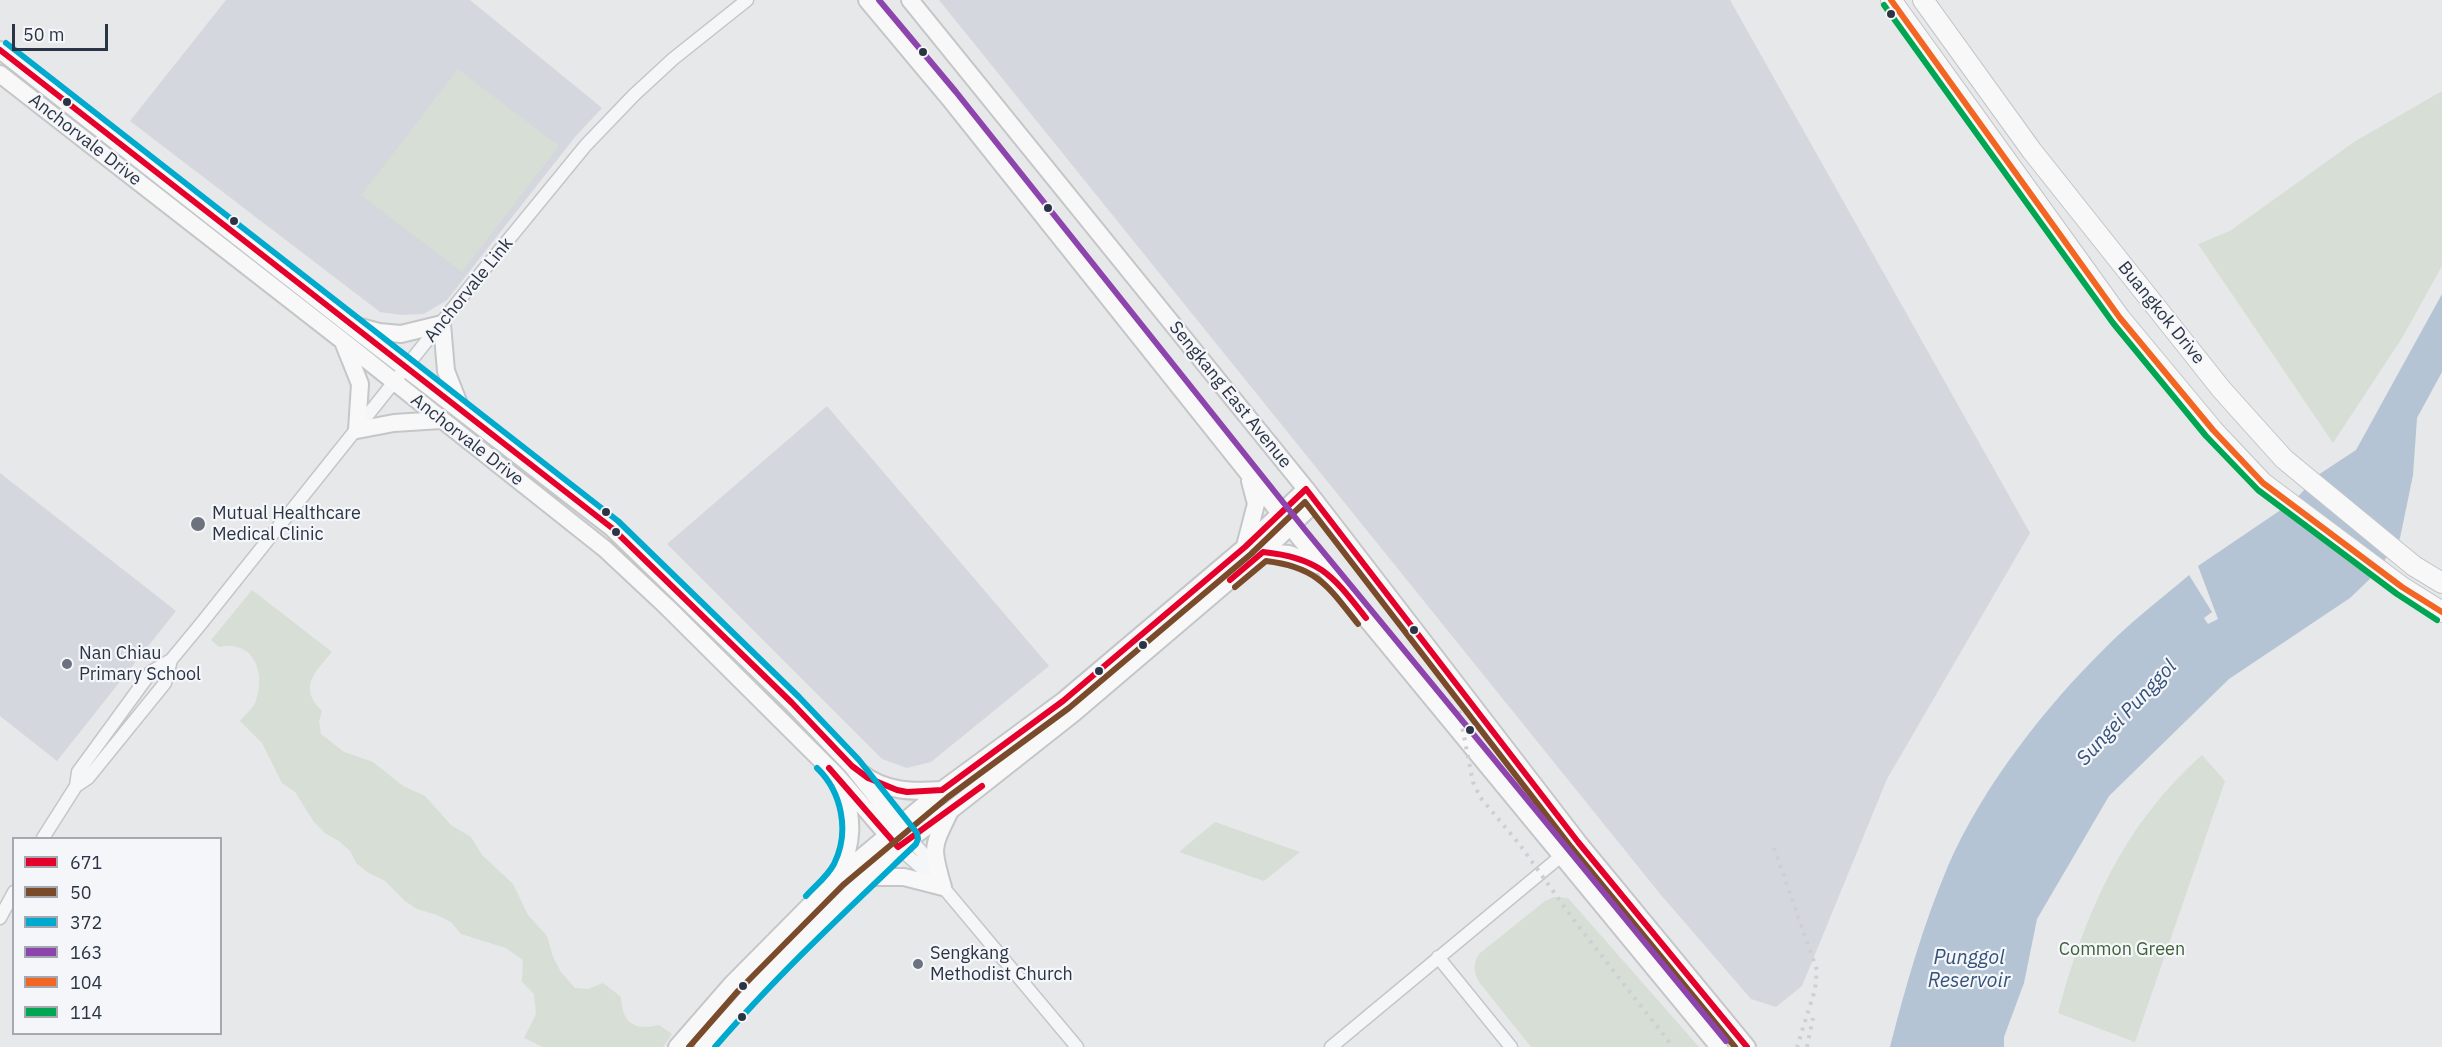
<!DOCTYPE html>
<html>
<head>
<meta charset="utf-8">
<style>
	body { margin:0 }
	#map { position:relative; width:2442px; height:1047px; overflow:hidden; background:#e6e8ea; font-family:"IBM Plex Sans",sans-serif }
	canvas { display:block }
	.legend { position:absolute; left:12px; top:837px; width:210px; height:198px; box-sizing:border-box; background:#f4f6f9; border:2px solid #a4a8b1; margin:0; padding:8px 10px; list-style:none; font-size:18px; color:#2b3445 }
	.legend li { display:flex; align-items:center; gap:12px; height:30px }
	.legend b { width:30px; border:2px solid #a4a8b1 }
	.scale { position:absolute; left:12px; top:24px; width:96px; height:27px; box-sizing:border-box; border:3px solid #2b3445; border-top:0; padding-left:8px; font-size:18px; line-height:21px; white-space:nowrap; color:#2b3445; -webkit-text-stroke:4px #f4f6f9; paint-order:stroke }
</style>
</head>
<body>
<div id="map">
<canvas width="2442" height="1047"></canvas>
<ul class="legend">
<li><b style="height:8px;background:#e4002b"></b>671</li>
<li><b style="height:8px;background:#7a4b2a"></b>50</li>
<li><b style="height:8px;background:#00a9ce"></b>372</li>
<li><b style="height:8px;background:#8e44ad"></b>163</li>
<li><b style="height:8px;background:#f26522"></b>104</li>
<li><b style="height:8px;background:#00a651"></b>114</li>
</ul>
<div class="scale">50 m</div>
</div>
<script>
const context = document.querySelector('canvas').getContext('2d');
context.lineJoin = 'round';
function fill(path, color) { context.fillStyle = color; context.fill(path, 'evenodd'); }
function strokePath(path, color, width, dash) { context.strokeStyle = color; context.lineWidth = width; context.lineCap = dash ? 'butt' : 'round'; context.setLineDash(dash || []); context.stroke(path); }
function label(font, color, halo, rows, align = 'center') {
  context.font = font + ' "IBM Plex Sans",sans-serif'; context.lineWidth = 4.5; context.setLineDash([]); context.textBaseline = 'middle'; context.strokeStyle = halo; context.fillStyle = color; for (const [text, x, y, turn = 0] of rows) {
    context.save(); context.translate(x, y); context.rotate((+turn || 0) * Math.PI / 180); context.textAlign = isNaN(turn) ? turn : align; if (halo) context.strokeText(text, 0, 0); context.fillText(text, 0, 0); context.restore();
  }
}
const built = new Path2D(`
	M 226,0 L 470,0 L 602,108 L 575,137 L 447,300 L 424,314 L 401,315 L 380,312 L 130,121 Z
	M 939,0 L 1730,0 L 2030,533 L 1887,779 L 1802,986 L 1776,1007 L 1751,999 L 1661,895 Z
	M 827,406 L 1049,666 L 931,762 L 907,768 L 882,759 L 667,544 Z
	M 0,473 L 176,611 L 57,761 L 0,716 Z`);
const green = new Path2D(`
	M 458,69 L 559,146 L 462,272 L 361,195 Z
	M 2442,91 L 2442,266 L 2402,338 L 2333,443 L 2198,244 L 2230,231 L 2354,142 Z
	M 252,590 L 332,652 C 314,673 298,688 322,711 L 319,722 L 321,734 L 344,752 L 373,762 L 403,786 L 425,796 L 451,825 L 471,837 L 482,855 L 513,884 L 528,915 L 547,936 L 553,957 L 561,972 L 575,988 L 588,989 L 603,983 L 621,997 C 622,1023 634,1031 659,1025 L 672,1034 L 663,1047 L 543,1047 L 524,1038 L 536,1014 L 534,994 L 522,982 L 523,960 L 506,948 L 461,934 L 451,922 L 437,915 L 417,909 L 405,901 L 385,881 L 369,873 L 357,864 L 350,851 L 339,841 L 325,833 L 314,822 L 295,792 L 282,783 L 262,743 L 240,721 C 244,716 252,709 255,703 C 267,674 254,639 219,647 L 211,640 Z
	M 2202,755 L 2225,781 L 2135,1042 L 2058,1013 C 2085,912 2123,825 2202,755 Z
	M 1215,822 L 1300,852 L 1264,881 L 1179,852 Z
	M 1554,897 L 1568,898 L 1699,1047 L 1531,1047 L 1479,982 C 1473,971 1473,964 1479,954 L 1545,901 Z`);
const water = new Path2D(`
	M 2442,294 L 2442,372 L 2417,418 L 2413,475 L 2400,538 L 2374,575 L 2350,598 L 2229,679 L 2109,796 L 2037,919 L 2024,983 L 2004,1037 L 2004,1047 L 1890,1047 C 1906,985 1923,925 1948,866 C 1983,786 2045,707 2107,646 C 2132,621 2162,598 2189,575 L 2212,612 L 2204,618 L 2208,624 L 2218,619 L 2198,566 L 2294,501 L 2318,475 L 2356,450 Z`);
const street = new Path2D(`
	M 76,786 L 78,772 L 151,672 L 171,660 L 200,625 L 477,278 L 586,145 L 634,95 L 673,59 L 747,0
	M 43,838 L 76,786 L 88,778 L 165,683 L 171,660
	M 909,838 L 922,852 L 943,887 L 1077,1047
	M 898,847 L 935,880
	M 0,918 L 14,892
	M 1438,957 L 1511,1047
	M 1331,1047 L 1578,842`);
const secondary = new Path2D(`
	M 867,0 L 949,98 L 1299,537 L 1719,1047
	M 910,0 L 1306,489 L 1578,842 L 1747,1047
	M 0,50 L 347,323 L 612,528 L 792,703 L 852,766 L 909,838
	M 0,74 L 343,341 L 605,549 L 667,607 L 837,776 L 898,847
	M 353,325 L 379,332 L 401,334 L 442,324 L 446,371 L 461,409
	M 344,344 L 360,384 L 357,430 L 394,423 L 441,420
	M 1245,546 L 1256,504 L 1250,481
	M 1263,552 L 1289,554 L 1318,565
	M 861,773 C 886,792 912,792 942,790
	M 839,873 C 853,843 854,819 842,788
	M 866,877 L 904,877 L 943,887
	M 943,887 C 931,847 932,848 950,811
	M 677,1047 L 731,985 L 837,878 L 942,790 L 1063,701 L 1245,547 L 1306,489
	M 703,1047 L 771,972 L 898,847 L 951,810 L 1074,713 L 1263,552 L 1315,503`);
const primary = new Path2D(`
	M 1891,0 L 2120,318 L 2213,430 L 2263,483 L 2402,587 L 2442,612
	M 1923,0 L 2032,151 L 2222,390 L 2284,459 L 2414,566 L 2442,583`);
const rail = new Path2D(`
	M 1459,711 L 1473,782 L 1480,797 L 1520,845 L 1576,923 L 1673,1047
	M 1774,848 L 1817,970 L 1815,990 L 1797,1047
	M 1807,1047 L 1813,1018`);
const bus1 = new Path2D(`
	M 0,50 L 612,528 L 792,703 L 852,766 L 868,778 L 897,790 L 907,792 L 942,790 L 1063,701 L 1245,547 L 1306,489 L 1578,842 L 1747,1047
	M 1230,580 L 1263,552 C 1320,558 1332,575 1366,618
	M 829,768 L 898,847 L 982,786`);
const bus2 = new Path2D(`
	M 1235,587 L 1266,561 C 1317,567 1328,586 1358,624
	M 689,1047 L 738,991 L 843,885 L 948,797 L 1069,708 L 1251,554 L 1305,502 L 1571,847 L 1735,1047`);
const bus3 = new Path2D(`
	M 6,43 L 618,521 L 799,697 L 859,760 L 917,833 L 918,839 L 916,844 C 847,910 777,975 715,1047
	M 806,896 C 816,885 827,877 834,864 C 850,832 842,792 817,768`);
const bus4 = new Path2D(`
	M 879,0 L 956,92 L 1306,531 L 1726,1041`);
const bus5 = new Path2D(`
	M 1891,0 L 2120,318 L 2213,430 L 2263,483 L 2402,587 L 2442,612`);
const bus6 = new Path2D(`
	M 1884,5 L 2113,323 L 2206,436 L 2258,490 L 2397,594 L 2437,620`);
const markers = [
	[1891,14,5,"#2b3445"],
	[923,52,5,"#2b3445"],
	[67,102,5,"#2b3445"],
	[1048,208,5,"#2b3445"],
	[234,221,5,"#2b3445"],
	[606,512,5,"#2b3445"],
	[198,524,8,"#6c737f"],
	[616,532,5,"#2b3445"],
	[1414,630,5,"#2b3445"],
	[1143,645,5,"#2b3445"],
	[67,664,6,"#6c737f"],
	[1099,671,5,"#2b3445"],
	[1470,730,5,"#2b3445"],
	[918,964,6,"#6c737f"],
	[743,986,5,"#2b3445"],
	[742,1017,5,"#2b3445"]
];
const streetNames = [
	["Anchorvale Drive",85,140,38],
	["Anchorvale Link",469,290,-51],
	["Buangkok Drive",2161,313,51],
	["Sengkang East Avenue",1230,395,51],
	["Anchorvale Drive",467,440,38]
];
const poiNames = [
	["Mutual Healthcare",212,514],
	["Medical Clinic",212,535],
	["Nan Chiau",79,654],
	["Primary School",79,675],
	["Sengkang",930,954],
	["Methodist Church",930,975]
];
const parkNames = [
	["Common Green",2122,950]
];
const waterNames = [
	["Sungei Punggol",2127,713,-47],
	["Punggol",1969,958],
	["Reservoir",1969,981]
];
fill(built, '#d4d7dd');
fill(green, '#d6ded6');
fill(water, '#b4c4d5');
strokePath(street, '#c4c6c8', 15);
strokePath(secondary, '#c4c6c8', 20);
strokePath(primary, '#c2c5c8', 22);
strokePath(street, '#f5f6f7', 12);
strokePath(secondary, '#f8f8f8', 16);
strokePath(primary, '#f8f8f8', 20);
strokePath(rail, '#cecfd2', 4, [3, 6]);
strokePath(bus1, '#e4002b', 6);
strokePath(bus2, '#7a4b2a', 6);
strokePath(bus3, '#00a9ce', 6);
strokePath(bus4, '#8e44ad', 6);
strokePath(bus5, '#f26522', 6);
strokePath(bus6, '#00a651', 6);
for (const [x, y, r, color] of markers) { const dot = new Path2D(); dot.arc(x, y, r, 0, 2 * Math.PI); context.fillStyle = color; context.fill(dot); strokePath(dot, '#f4f6f9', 2); }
label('18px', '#2b3445', '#f4f6f9', streetNames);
label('18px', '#2b3445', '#f4f6f9', poiNames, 'left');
label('18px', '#3f6138', '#f4f6f9', parkNames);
label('italic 20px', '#34527a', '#f4f6f9', waterNames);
</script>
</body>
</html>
